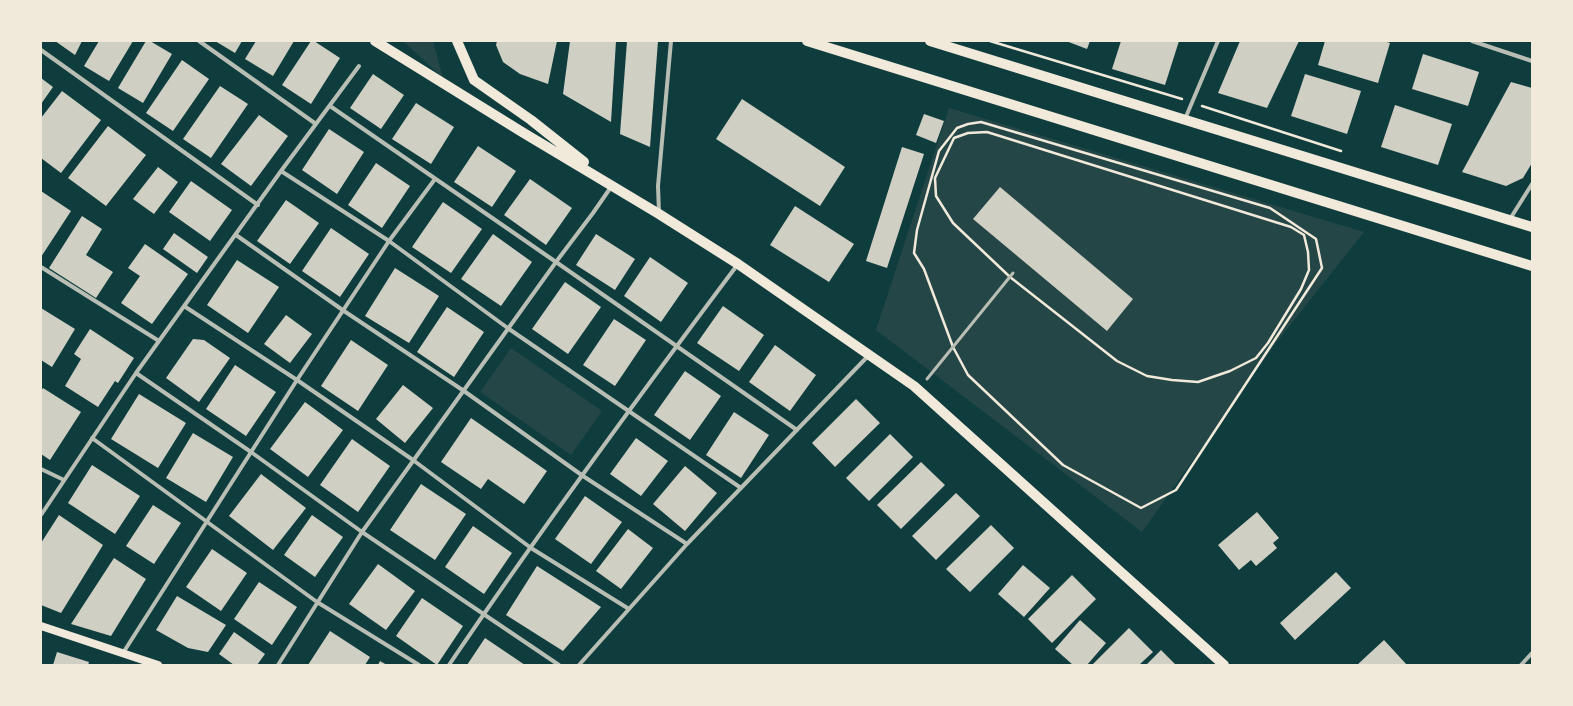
<!DOCTYPE html>
<html>
<head>
<meta charset="utf-8">
<style>
	body { margin:0 }
	#map { position:relative; width:1573px; height:706px; overflow:hidden; background:#0f3d3e; font-family:"Sofia Sans Condensed",sans-serif }
	canvas { display:block }
	.frame { position:absolute; inset:0; border:42px solid #f1e9da; pointer-events:none }
</style>
</head>
<body>
<div id="map">
<canvas width="1573" height="706"></canvas>
<div class="frame"></div>
</div>
<script>
const context = document.querySelector('canvas').getContext('2d');
context.lineJoin = 'round';
function fill(path, color) { context.fillStyle = color; context.fill(path, 'evenodd'); }
function strokePath(path, color, width, dash) { context.strokeStyle = color; context.lineWidth = width; context.lineCap = dash ? 'butt' : 'round'; context.setLineDash(dash || []); context.stroke(path); }
const green = new Path2D(`
	M 403,41 L 433,41 L 443,78 Z
	M 949,108 L 1364,232 L 1276,343 L 1142,532 L 876,330 Z
	M 511,348 L 602,411 L 571,455 L 480,392 Z`);
const building = new Path2D(`
	M 55,41 L 82,41 L 75,55 Z
	M 99,41 L 133,41 L 109,81 L 84,66 Z
	M 146,41 L 150,41 L 172,54 L 143,103 L 118,88 Z
	M 215,41 L 242,41 L 235,53 Z
	M 256,41 L 294,41 L 273,76 L 245,59 Z
	M 311,41 L 314,41 L 340,58 L 311,104 L 282,85 Z
	M 497,41 L 557,41 L 548,84 L 520,74 L 503,62 L 496,45 Z
	M 570,41 L 616,41 L 611,122 L 563,94 Z
	M 627,41 L 658,41 L 650,147 L 620,134 Z
	M 1066,41 L 1090,41 L 1087,49 Z
	M 1121,41 L 1179,41 L 1165,85 L 1112,69 Z
	M 1240,41 L 1299,41 L 1267,108 L 1218,93 Z
	M 1325,41 L 1384,41 L 1390,43 L 1378,83 L 1318,65 Z
	M 1423,54 L 1479,72 L 1468,106 L 1412,89 Z
	M 182,60 L 209,79 L 173,131 L 146,113 Z
	M 373,74 L 404,95 L 381,129 L 350,108 Z
	M 1305,74 L 1361,91 L 1347,134 L 1291,116 Z
	M 41,78 L 53,87 L 41,104 Z
	M 1511,82 L 1532,88 L 1532,163 L 1523,178 L 1506,186 L 1462,172 Z
	M 220,86 L 248,104 L 211,158 L 183,139 Z
	M 62,91 L 101,120 L 61,173 L 41,158 L 41,118 Z
	M 742,99 L 845,167 L 820,206 L 716,139 Z
	M 416,103 L 454,127 L 431,164 L 392,139 Z
	M 1395,105 L 1452,124 L 1438,165 L 1381,147 Z
	M 924,114 L 944,121 L 936,143 L 916,135 Z
	M 259,115 L 288,136 L 251,186 L 221,164 Z
	M 108,126 L 146,155 L 106,206 L 68,178 Z
	M 329,129 L 364,152 L 337,194 L 302,170 Z
	M 478,146 L 516,171 L 492,207 L 454,182 Z
	M 902,147 L 924,154 L 887,268 L 866,261 Z
	M 376,163 L 410,186 L 382,228 L 348,205 Z
	M 158,167 L 178,182 L 154,214 L 133,199 Z
	M 530,179 L 572,208 L 546,245 L 504,215 Z
	M 191,181 L 232,210 L 210,241 L 169,212 Z
	M 1000,187 L 1133,299 L 1107,331 L 973,219 Z
	M 41,191 L 71,211 L 41,257 Z
	M 286,200 L 319,223 L 290,264 L 257,241 Z
	M 443,202 L 482,229 L 451,273 L 412,247 Z
	M 795,206 L 854,244 L 829,282 L 770,245 Z
	M 82,216 L 102,229 L 86,255 L 113,272 L 96,298 L 49,268 Z
	M 331,228 L 369,254 L 340,297 L 302,271 Z
	M 174,233 L 208,257 L 197,273 L 163,249 Z
	M 493,234 L 532,262 L 501,306 L 461,279 Z
	M 596,234 L 635,259 L 615,290 L 576,265 Z
	M 145,244 L 188,274 L 152,324 L 121,303 L 140,276 L 128,268 Z
	M 650,257 L 688,283 L 661,322 L 624,296 Z
	M 237,260 L 279,287 L 248,333 L 207,305 Z
	M 395,268 L 439,296 L 409,343 L 365,316 Z
	M 565,282 L 601,307 L 568,354 L 532,329 Z
	M 723,306 L 764,335 L 739,371 L 697,343 Z
	M 447,307 L 484,332 L 454,377 L 417,352 Z
	M 41,308 L 75,329 L 52,367 L 41,360 Z
	M 286,315 L 312,334 L 290,363 L 264,344 Z
	M 614,319 L 646,340 L 615,386 L 583,365 Z
	M 90,329 L 134,358 L 118,383 L 115,381 L 98,407 L 65,386 L 81,359 L 74,354 Z
	M 193,339 L 204,340 L 230,358 L 199,402 L 166,378 Z
	M 351,340 L 388,365 L 358,411 L 321,386 Z
	M 775,345 L 816,375 L 790,411 L 749,382 Z
	M 235,365 L 276,392 L 246,436 L 206,409 Z
	M 685,371 L 721,396 L 690,440 L 654,415 Z
	M 403,385 L 433,408 L 405,443 L 376,419 Z
	M 43,388 L 81,412 L 50,460 L 41,454 L 41,391 Z
	M 139,394 L 186,423 L 158,468 L 111,439 Z
	M 856,399 L 880,423 L 835,467 L 812,443 Z
	M 305,402 L 343,430 L 308,477 L 270,449 Z
	M 734,412 L 769,435 L 741,478 L 706,455 Z
	M 471,418 L 547,471 L 524,504 L 488,479 L 481,489 L 441,462 Z
	M 193,433 L 233,457 L 206,502 L 166,478 Z
	M 890,434 L 913,457 L 869,501 L 846,478 Z
	M 636,438 L 668,461 L 641,496 L 610,474 Z
	M 352,439 L 390,466 L 358,512 L 320,485 Z
	M 921,462 L 945,485 L 901,529 L 877,505 Z
	M 92,465 L 140,496 L 115,534 L 68,503 Z
	M 685,466 L 717,493 L 685,531 L 653,504 Z
	M 261,474 L 306,508 L 273,550 L 229,516 Z
	M 421,484 L 466,514 L 435,560 L 390,530 Z
	M 956,493 L 980,516 L 936,560 L 912,536 Z
	M 585,496 L 622,522 L 591,564 L 555,539 Z
	M 153,505 L 181,523 L 154,564 L 126,546 Z
	M 1257,512 L 1279,538 L 1273,543 L 1277,548 L 1256,566 L 1251,560 L 1239,570 L 1218,545 Z
	M 59,515 L 103,545 L 61,613 L 41,605 L 41,543 Z
	M 312,515 L 343,537 L 315,577 L 284,555 Z
	M 991,525 L 1014,548 L 970,592 L 946,569 Z
	M 473,526 L 512,553 L 484,594 L 445,567 Z
	M 628,529 L 653,548 L 621,589 L 596,571 Z
	M 212,549 L 247,573 L 221,611 L 186,587 Z
	M 114,558 L 146,579 L 111,636 L 71,624 Z
	M 378,564 L 415,591 L 386,630 L 349,604 Z
	M 1023,565 L 1050,588 L 1024,617 L 998,594 Z
	M 537,566 L 601,607 L 563,651 L 506,615 Z
	M 1336,572 L 1351,588 L 1295,640 L 1280,623 Z
	M 1072,575 L 1096,599 L 1052,643 L 1028,619 Z
	M 259,582 L 297,607 L 272,645 L 234,619 Z
	M 177,596 L 226,625 L 208,652 L 188,648 L 156,630 Z
	M 422,598 L 463,626 L 437,665 L 396,636 Z
	M 1080,620 L 1106,643 L 1087,665 L 1073,665 L 1055,649 Z
	M 1129,628 L 1153,652 L 1139,665 L 1092,665 Z
	M 330,631 L 370,657 L 365,665 L 308,665 Z
	M 234,632 L 265,654 L 257,665 L 234,665 L 219,654 Z
	M 485,638 L 525,665 L 467,665 Z
	M 1384,640 L 1407,665 L 1357,665 Z
	M 1161,650 L 1176,665 L 1146,665 Z
	M 57,652 L 89,662 L 88,665 L 53,665 Z
	M 380,661 L 387,665 L 378,665 Z`);
const path = new Path2D(`
	M 990,41 L 1182,99
	M 1202,106 L 1341,151
	M 981,122 L 1270,208 L 1316,239 L 1322,268 L 1176,490 L 1141,508 L 1063,465 L 968,375 L 953,347 L 924,269 L 914,253 L 917,230 L 939,151 L 957,128 L 968,124 Z
	M 987,132 L 1291,227 L 1304,235 L 1308,252 L 1309,270 L 1301,289 L 1268,343 L 1256,358 L 1230,371 L 1198,382 L 1172,380 L 1147,376 L 1117,361 L 1010,277 L 953,223 L 936,196 L 935,178 L 954,138 L 968,133 Z`);
const service = new Path2D(`
	M 927,379 L 1013,273`);
const minor = new Path2D(`
	M 199,41 L 316,124
	M 1472,41 L 1532,61
	M 41,50 L 258,205
	M 330,106 L 556,262 L 797,430
	M 1185,119 L 1218,41
	M 281,171 L 389,241 L 509,329 L 741,488
	M 659,213 L 658,186 L 671,41
	M 1510,219 L 1532,184
	M 236,235 L 344,311 L 464,391 L 583,476 L 687,544
	M 41,267 L 159,341
	M 184,306 L 297,380 L 413,460 L 531,548 L 629,609
	M 136,373 L 251,452 L 362,532 L 559,665
	M 92,438 L 317,602 L 419,665
	M 41,469 L 64,480
	M 41,515 L 136,373 L 281,171 L 359,66
	M 123,653 L 297,380 L 389,241 L 435,179
	M 278,665 L 362,532 L 556,262 L 593,213 L 611,187
	M 449,665 C 541,529 639,396 738,264
	M 579,665 L 687,544 L 869,355
	M 1521,665 L 1532,653`);
const secondary = new Path2D(`
	M 41,626 L 158,665`);
const primary = new Path2D(`
	M 375,41 L 522,132 L 659,214 L 738,264 L 914,386 L 1224,665
	M 457,41 L 474,80 L 531,120 L 584,162
	M 807,41 L 1532,266
	M 930,41 L 1532,227`);
fill(green, '#244646');
fill(building, '#cfcfc3');
strokePath(path, '#f1e9da', 2.5);
strokePath(service, '#b8beb3', 3);
strokePath(minor, '#b8beb3', 4);
strokePath(secondary, '#f1e9da', 8);
strokePath(primary, '#f1e9da', 10);
</script>
</body>
</html>
